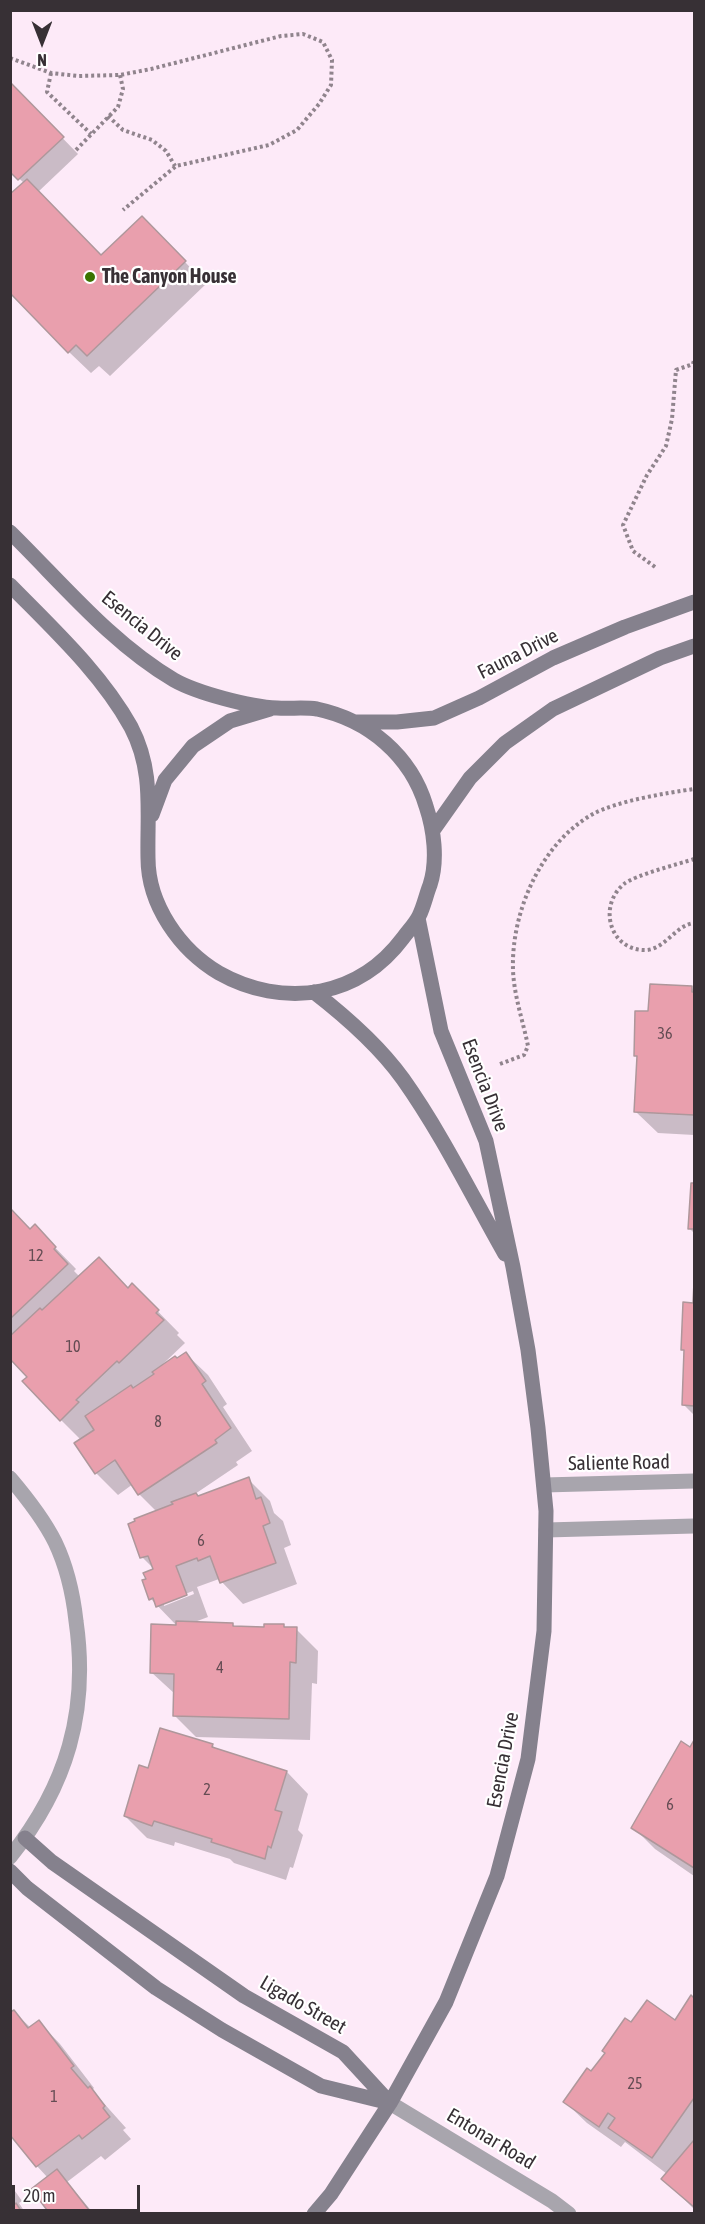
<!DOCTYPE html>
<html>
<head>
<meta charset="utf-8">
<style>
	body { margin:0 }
	#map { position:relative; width:705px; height:2224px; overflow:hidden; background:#fdeaf8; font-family:"Asap Condensed",sans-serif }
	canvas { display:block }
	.frame { position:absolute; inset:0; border:12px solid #373035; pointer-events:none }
	.north { position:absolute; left:12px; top:12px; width:60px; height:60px; -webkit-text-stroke:4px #fff; paint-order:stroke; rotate:180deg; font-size:16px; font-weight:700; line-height:24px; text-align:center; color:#373035 }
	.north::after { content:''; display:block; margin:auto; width:21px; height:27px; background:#373035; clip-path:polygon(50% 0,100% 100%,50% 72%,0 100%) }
	.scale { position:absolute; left:12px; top:2185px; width:128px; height:27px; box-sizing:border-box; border:3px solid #373035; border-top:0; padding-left:8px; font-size:18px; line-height:21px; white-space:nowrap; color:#373035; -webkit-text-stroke:4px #fff; paint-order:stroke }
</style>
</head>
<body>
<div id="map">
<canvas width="705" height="2224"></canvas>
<div class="frame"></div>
<div class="north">N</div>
<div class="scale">20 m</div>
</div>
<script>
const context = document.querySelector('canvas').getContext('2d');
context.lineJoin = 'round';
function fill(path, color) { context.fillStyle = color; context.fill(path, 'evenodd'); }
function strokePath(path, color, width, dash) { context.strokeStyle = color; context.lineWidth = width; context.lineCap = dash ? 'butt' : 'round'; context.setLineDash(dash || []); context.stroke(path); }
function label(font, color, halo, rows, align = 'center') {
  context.font = font + ' "Asap Condensed",sans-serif'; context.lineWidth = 4.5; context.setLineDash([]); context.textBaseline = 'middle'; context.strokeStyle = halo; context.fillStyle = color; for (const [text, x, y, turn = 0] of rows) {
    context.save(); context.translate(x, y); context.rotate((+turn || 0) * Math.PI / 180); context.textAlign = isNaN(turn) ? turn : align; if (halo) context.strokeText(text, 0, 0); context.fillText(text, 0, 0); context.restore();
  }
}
const shadow = new Path2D(`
	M 10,84 L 78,154 L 38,192 L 101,256 L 163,239 L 206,284 L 110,376 L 99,366 L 91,373 L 69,352 L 24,183 L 10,170 Z
	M 691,987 L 694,990 L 694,1135 L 658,1133 L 636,1112 L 639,1059 L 635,1055 L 649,1013 Z
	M 692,1184 L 694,1184 L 694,1233 L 690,1229 Z
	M 10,1210 L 31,1231 L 35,1227 L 76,1269 L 74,1271 L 80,1277 L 129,1289 L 132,1285 L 179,1333 L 177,1335 L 185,1343 L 163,1364 L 164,1365 L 177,1360 L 186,1354 L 208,1375 L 227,1404 L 223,1407 L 252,1451 L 236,1462 L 238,1465 L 195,1494 L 198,1497 L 248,1479 L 270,1501 L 274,1513 L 283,1521 L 291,1545 L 284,1548 L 297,1584 L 243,1604 L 219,1579 L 197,1587 L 208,1617 L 192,1623 L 233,1625 L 236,1627 L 266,1628 L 284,1626 L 287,1629 L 296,1629 L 318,1651 L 317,1684 L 312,1683 L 310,1740 L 196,1737 L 175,1716 L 175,1694 L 151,1672 L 178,1627 L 151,1599 L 155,1570 L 142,1557 L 157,1512 L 139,1494 L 133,1484 L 118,1495 L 96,1473 L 81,1440 L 61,1420 L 30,1377 L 10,1358 ZM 193,1591 L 194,1594 L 164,1606 L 164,1602 Z
	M 684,1304 L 694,1304 L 694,1415 L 683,1404 L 686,1352 L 682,1349 Z
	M 694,1743 L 694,1876 L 655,1849 L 633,1827 Z
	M 212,1745 L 218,1751 L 287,1772 L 308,1794 L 298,1830 L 303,1835 L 293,1868 L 290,1867 L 286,1880 L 234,1863 L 230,1859 L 175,1842 L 174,1846 L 147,1838 L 125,1816 L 149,1770 Z
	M 692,1997 L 694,1999 L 694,2209 L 663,2179 L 667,2174 L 625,2142 L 621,2147 L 587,2123 L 565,2102 L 592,2073 L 631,2024 L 675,2022 Z
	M 14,2012 L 31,2028 L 39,2022 L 60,2044 L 94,2088 L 92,2090 L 126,2128 L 123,2130 L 131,2139 L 105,2160 L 101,2156 L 67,2182 L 94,2214 L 52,2214 L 48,2178 L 37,2166 Z
	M 10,2184 L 22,2201 L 19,2203 L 26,2214 L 10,2214 Z`);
const building = new Path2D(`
	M 10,82 L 64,137 L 18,180 L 10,172 Z
	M 27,179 L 101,255 L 142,216 L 186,261 L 87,356 L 76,345 L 68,353 L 10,293 L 10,194 Z
	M 650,984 L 692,986 L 692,992 L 694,992 L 694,1115 L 634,1112 L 637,1056 L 634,1056 L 635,1011 L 648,1011 Z
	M 694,1166 L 694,1229 L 688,1229 L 691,1183 L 694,1183 Z
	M 10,1208 L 30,1229 L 35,1224 L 56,1247 L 54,1249 L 68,1264 L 11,1318 Z
	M 99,1257 L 128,1288 L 132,1283 L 159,1310 L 156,1313 L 164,1320 L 119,1363 L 117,1361 L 76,1400 L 79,1402 L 60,1421 L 22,1381 L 27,1377 L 10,1359 L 10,1336 L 40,1308 L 42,1310 Z
	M 694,1282 L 694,1406 L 682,1405 L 684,1350 L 681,1350 L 683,1302 L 693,1303 Z
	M 186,1352 L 206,1381 L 202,1384 L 231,1428 L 215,1440 L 217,1443 L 138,1495 L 115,1460 L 95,1474 L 74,1443 L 94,1430 L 85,1416 L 131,1385 L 133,1388 L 154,1374 L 152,1372 L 175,1356 L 177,1358 Z
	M 249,1477 L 256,1499 L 261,1497 L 270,1523 L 263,1526 L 276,1563 L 220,1583 L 210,1556 L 198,1561 L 197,1558 L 176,1566 L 187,1595 L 156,1607 L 153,1598 L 149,1600 L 142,1580 L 146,1579 L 143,1573 L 153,1569 L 148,1556 L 140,1558 L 128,1524 L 135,1521 L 134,1519 L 173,1504 L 171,1502 L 196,1493 L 198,1496 Z
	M 176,1621 L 233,1623 L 233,1626 L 264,1627 L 264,1624 L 284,1624 L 284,1627 L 297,1627 L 296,1663 L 290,1662 L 289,1719 L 173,1716 L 174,1674 L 150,1673 L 151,1624 L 176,1625 Z
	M 160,1728 L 213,1744 L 212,1747 L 287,1771 L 275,1810 L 282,1812 L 271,1848 L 268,1846 L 265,1859 L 211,1842 L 212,1839 L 154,1821 L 152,1826 L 124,1816 L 139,1765 L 148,1768 Z
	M 694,1740 L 694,1868 L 631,1828 L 681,1741 L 690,1747 Z
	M 691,1995 L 694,1998 L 694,2098 L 652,2158 L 608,2128 L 615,2118 L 608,2113 L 599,2127 L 563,2102 L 587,2068 L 591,2071 L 605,2053 L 602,2051 L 625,2018 L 631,2022 L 647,2000 L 675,2020 Z
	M 14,2010 L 28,2028 L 39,2020 L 74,2066 L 71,2068 L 88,2088 L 90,2086 L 105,2106 L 103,2108 L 110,2117 L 82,2139 L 79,2135 L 36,2167 L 10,2135 L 10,2012 Z
	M 694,2140 L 694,2207 L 661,2179 Z
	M 57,2169 L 92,2214 L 50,2214 L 31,2189 Z
	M 10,2200 L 14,2205 L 16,2203 L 23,2214 L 10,2214 Z`);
const path = new Path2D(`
	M 10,58 L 51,73 L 78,76 L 120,75 L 151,69 L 281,36 L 303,34 L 323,42 L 332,60 L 331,85 L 319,104 L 297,130 L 269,145 L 176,166 L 123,210
	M 51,73 L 47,92 L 91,134
	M 108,116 L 123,130 L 152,140 L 166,151 L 175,166
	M 76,150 L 118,107 L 123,89 L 120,75
	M 655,567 L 633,551 L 623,525 L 647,475 L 666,446 L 672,419 L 676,370 L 693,364 L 694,360
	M 694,859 C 679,864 635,875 624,884 C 597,906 610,952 647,950 C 666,948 676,925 694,923
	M 500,1064 L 524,1055 L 528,1046 C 523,1021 514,996 513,970 C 511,912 541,843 593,814 C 617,801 666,793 694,789`);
const street = new Path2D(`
	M 10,1478 C 27,1498 43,1518 55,1542 C 67,1567 73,1594 76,1621 C 89,1711 67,1786 10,1857
	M 544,1485 L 694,1481
	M 546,1530 L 694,1526
	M 390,2103 L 552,2201 L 569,2214`);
const secondary = new Path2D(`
	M 10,532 C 62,583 111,643 174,680 C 197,693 250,707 277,708 C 290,709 304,707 317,709 C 369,720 411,756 426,806 C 434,830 438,860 430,885 C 426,895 424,906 419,916 C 415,924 408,931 403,938 C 382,966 356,984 321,991 C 286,998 249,990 219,973 C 180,950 148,905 148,858 C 147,811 154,771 131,727 C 101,673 53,629 10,585
	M 356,722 L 397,722 L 434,718 L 479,698 L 553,658 L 625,627 L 694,602
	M 152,815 L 165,780 L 193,746 L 230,721 L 270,709
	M 434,829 L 470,778 L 505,743 L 553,709 L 660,658 L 694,646
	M 314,992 C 345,1016 380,1047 403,1079 C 442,1134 472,1196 505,1254
	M 25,1838 L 52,1862 L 244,1996 L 343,2052 L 390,2103
	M 10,1871 L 27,1888 L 156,1988 L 222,2030 L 321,2086 L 390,2103
	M 314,2214 L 331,2194 L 390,2103 L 446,2002 L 497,1876 L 528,1759 L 544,1631 L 546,1511 L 538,1428 L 528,1350 L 513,1267 L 486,1141 L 441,1031 L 418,918`);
const markers = [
	[90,277,6,"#3a7301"]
];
const numberNames = [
	["36",665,1034],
	["12",36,1256],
	["10",73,1347],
	["8",158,1422],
	["6",201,1541],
	["4",220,1668],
	["2",207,1790],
	["6",670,1805],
	["25",635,2084],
	["1",54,2097]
];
const poiNames = [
	["The Canyon House",102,277]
];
const streetNames = [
	["Esencia Drive",142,626,39],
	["Fauna Drive",518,654,-27],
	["Esencia Drive",485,1085,69],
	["Saliente Road",619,1463,-1],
	["Esencia Drive",503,1760,-79],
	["Ligado Street",303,2005,30],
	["Entonar Road",491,2139,31]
];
fill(shadow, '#0003');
fill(building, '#e99fad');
strokePath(building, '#ae979b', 1.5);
strokePath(path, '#90848d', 4, [3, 3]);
strokePath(street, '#a8a5ad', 15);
strokePath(secondary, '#85818d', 15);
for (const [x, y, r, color] of markers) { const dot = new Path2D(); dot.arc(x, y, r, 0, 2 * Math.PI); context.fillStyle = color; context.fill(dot); strokePath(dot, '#fff', 2); }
label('16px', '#644c53', null, numberNames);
label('bold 20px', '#373035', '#fff', poiNames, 'left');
label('20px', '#373035', '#fff', streetNames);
</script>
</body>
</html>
